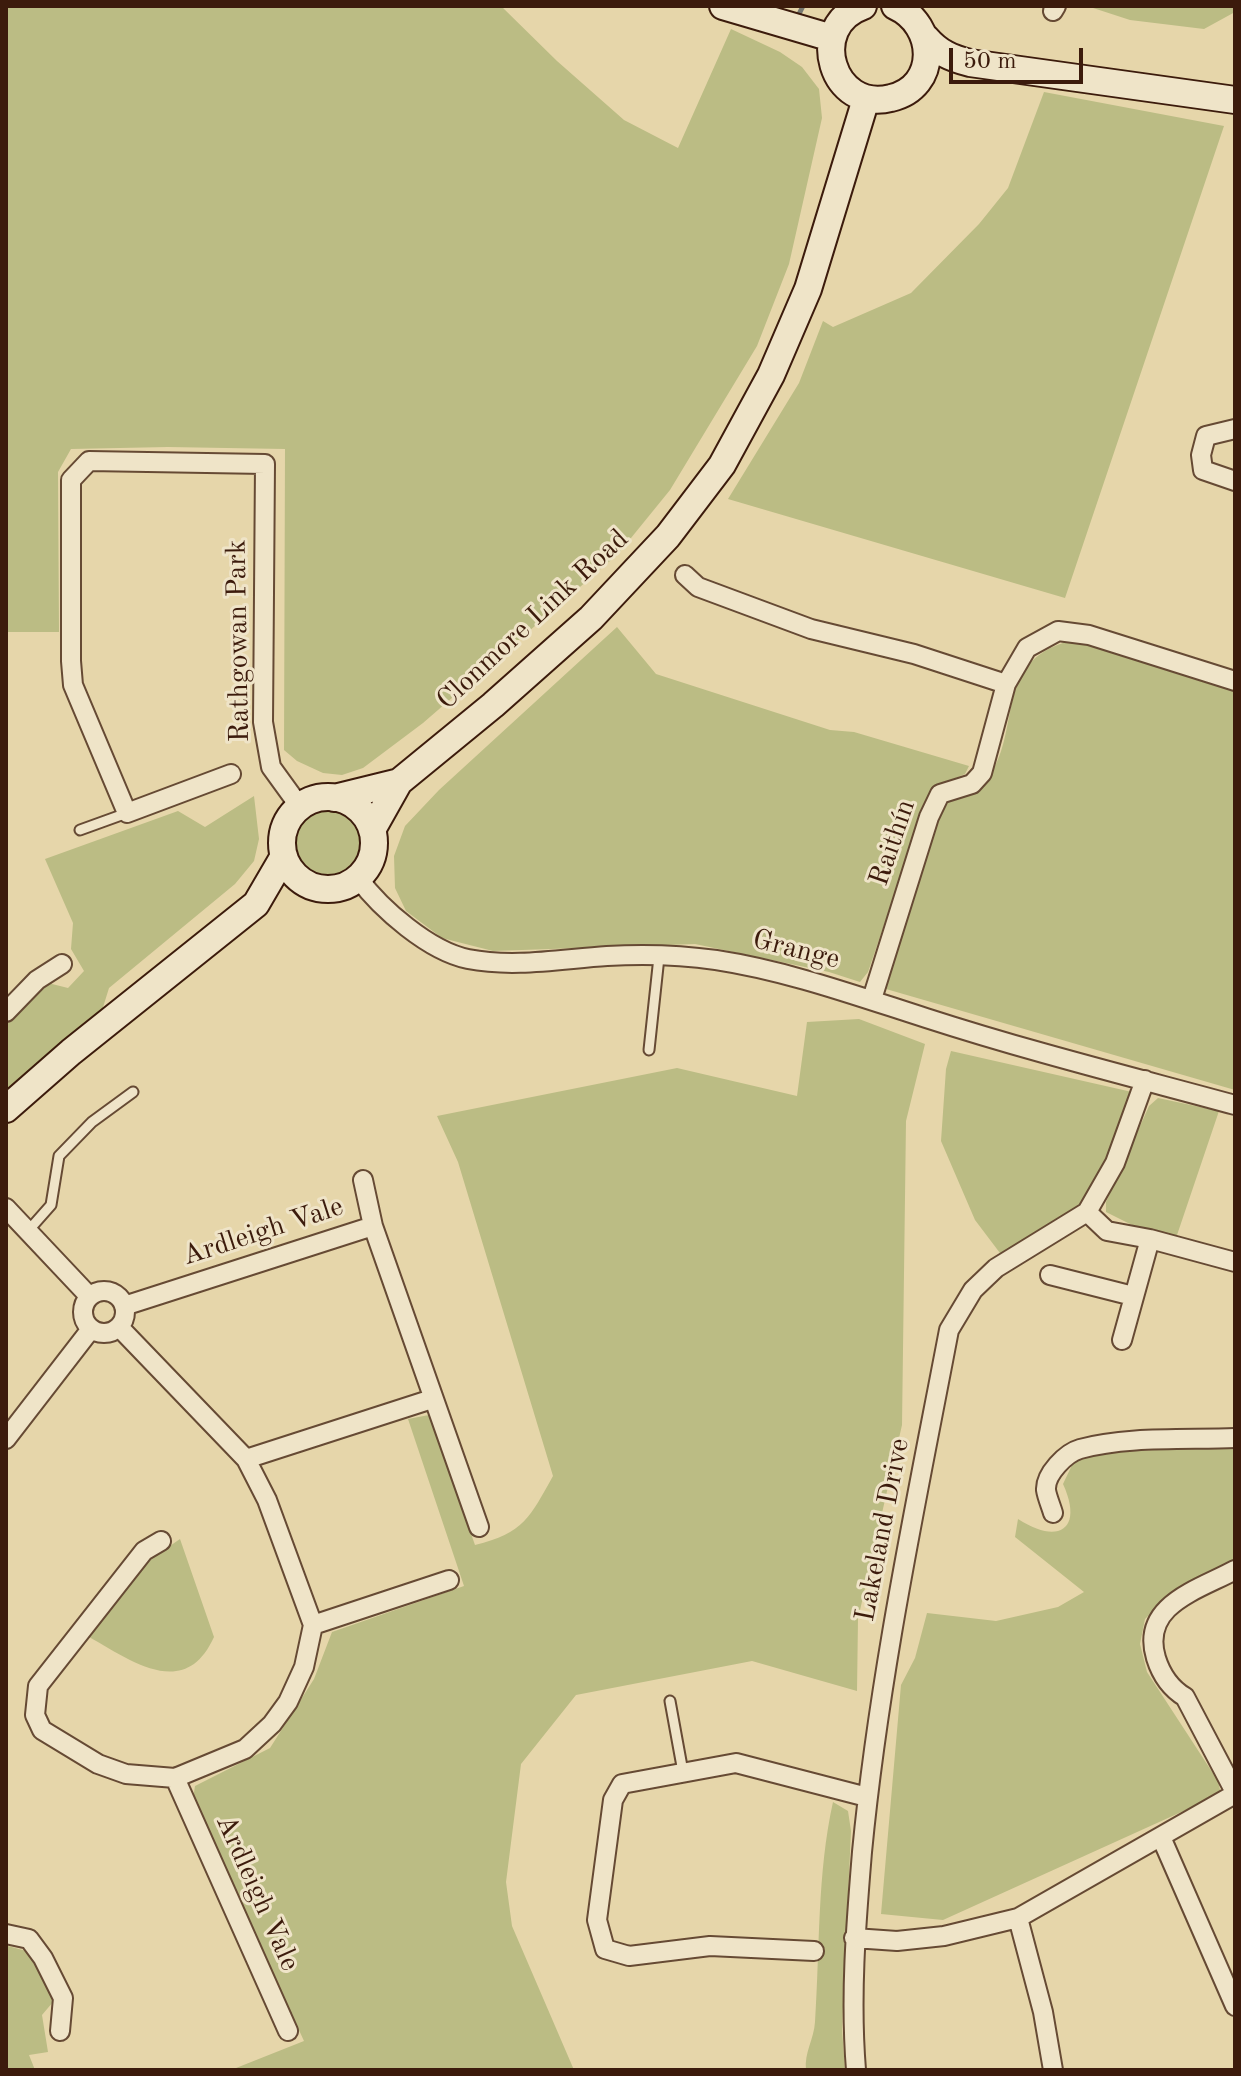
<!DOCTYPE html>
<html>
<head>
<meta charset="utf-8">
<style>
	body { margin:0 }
	#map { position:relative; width:1241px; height:2076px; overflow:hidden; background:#e6d6aa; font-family:"Old Standard TT",serif }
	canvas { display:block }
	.frame { position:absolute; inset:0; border:8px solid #3c1b0c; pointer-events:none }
	.scale { position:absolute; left:949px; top:48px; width:134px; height:36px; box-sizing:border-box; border:4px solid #3c1b0c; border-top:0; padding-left:10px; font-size:24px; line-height:28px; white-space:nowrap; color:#3c1b0c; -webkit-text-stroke:6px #efe4c8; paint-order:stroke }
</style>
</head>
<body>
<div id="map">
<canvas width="1241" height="2076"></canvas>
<div class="frame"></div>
<div class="scale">50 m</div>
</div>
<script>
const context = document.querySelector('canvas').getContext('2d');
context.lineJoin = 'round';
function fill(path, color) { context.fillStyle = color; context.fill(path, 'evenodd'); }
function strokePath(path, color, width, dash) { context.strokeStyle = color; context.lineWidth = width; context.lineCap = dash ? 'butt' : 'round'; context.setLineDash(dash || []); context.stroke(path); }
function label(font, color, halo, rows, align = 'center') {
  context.font = font + ' "Old Standard TT",serif'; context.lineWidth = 6; context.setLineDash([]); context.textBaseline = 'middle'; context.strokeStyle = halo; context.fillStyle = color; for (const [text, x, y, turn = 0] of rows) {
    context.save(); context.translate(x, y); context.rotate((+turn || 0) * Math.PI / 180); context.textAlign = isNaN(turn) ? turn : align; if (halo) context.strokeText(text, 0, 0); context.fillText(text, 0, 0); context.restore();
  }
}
const green = new Path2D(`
	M 6,6 L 501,6 L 557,61 L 624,120 L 678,148 L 731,29 L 780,52 L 802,67 L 819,89 L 822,118 L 789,264 L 757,346 L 670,490 L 618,554 L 423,723 L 363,768 L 342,775 L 323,773 L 297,761 L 284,750 L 285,449 L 168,447 L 71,449 L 58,472 L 59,632 L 6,632 Z
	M 1087,6 L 1235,6 L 1235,12 L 1204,29 L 1130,20 Z
	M 1044,92 L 1224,126 L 1065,598 L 728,499 L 799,383 L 823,321 L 833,327 L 911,293 L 979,224 L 1008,188 Z
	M 617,627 L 656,674 L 830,730 L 854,732 L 969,766 L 965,774 L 937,786 L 926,802 L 868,972 L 860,982 L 829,972 L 695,944 L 493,951 L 442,938 L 406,911 L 395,888 L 394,856 L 405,826 L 439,790 Z
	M 1069,641 L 1083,641 L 1235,690 L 1235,1090 L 886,989 L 943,804 C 956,796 979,791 986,781 C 1024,731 991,663 1069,641 Z
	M 254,796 L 259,839 L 254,861 L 235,884 L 109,988 L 100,1017 L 6,1097 L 6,1025 L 48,983 L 68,988 L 84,971 L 71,949 L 73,923 L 45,859 L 178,811 L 205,827 Z
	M294 843a34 34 0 1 1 68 0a34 34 0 1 1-68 0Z
	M 859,1019 L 925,1044 L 906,1121 L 902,1425 L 858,1619 L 857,1691 L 752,1661 L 576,1695 L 521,1764 L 506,1882 L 512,1926 L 574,2070 L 231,2070 L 304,2041 L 193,1799 L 195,1786 L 270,1748 L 314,1679 L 332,1632 L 464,1586 L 408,1419 L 429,1415 L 475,1545 C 524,1533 530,1517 553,1476 L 458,1162 L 437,1116 L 677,1068 L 797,1096 L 807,1022 Z
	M 951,1051 L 1132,1092 L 1096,1198 L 1006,1261 L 975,1220 L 941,1141 L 946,1069 Z
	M 1158,1098 L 1219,1111 L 1176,1238 L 1132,1225 L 1106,1212 L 1106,1202 L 1149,1106 Z
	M 1235,1445 L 1235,1561 L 1167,1598 L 1145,1619 L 1140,1644 L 1147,1672 L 1218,1781 L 1221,1794 L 943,1920 L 881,1914 L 901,1685 L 915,1658 L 927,1613 L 996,1621 L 1058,1607 L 1084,1592 L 1015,1537 L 1018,1519 C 1058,1545 1084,1530 1063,1484 L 1073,1463 L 1088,1454 Z
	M 180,1539 L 214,1637 C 185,1701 132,1661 89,1637 L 144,1564 Z
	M 833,1802 L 848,1811 L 851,1831 L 842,2029 L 845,2070 L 806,2070 C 804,2053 814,2039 815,2022 C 820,1949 817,1874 833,1802 Z
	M 8,1946 L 30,1952 L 53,2002 L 42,2015 L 48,2052 L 29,2055 L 35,2070 L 6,2070 Z`);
const stream = new Path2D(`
	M 798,16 L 803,6`);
const lane = new Path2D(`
	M 80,830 L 127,813
	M 649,1050 L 659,957
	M 28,1231 L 51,1205 L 59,1156 L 92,1122 L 133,1092
	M 670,1701 L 683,1772`);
const street = new Path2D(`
	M 1053,11 L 1056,6
	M 1235,429 L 1206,436 L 1201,455 L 1203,470 L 1235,481
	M 685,575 L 698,587 L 811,629 L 914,654 L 1006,684
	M 231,774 L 127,813 L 73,685 L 71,661 L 71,480 L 89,461 L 265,464 L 263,722 L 271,767 L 300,807
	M 358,878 C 381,909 429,951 468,959 C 514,968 561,959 607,956 C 642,954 681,955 716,960 C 788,971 857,996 926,1018 C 1028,1051 1132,1077 1235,1105
	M 872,999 L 929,817 L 940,794 L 972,784 L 982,773 L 1006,684 L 1027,648 L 1058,631 L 1089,635 L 1235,681
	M 6,1012 L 37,980 L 62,964
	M 363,1180 L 373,1226 L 479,1527
	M 6,1208 L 89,1296
	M 1087,1212 L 1107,1231 L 1150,1239 L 1235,1262
	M 1050,1275 L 1133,1296
	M83 1312a21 21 0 1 1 42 0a21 21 0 1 1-42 0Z
	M 124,1306 L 373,1226
	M 119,1327 L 246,1459 L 267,1500 L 313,1625 L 304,1667 L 288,1702 L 272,1724 L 245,1749 L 175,1778 L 126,1774 L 98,1764 L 42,1730 L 35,1715 L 38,1686 L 144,1551 L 161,1541
	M 1122,1340 L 1150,1239
	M 6,1439 L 91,1329
	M 246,1459 L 432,1399
	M 1053,1513 C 1051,1506 1047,1497 1046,1490 C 1045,1474 1066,1453 1080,1449 C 1125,1436 1188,1440 1235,1438
	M 1235,1570 C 1198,1590 1140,1605 1156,1658 C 1161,1674 1170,1688 1185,1697 L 1235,1792
	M 313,1625 L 449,1580
	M 175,1778 L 288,2031
	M 1161,1837 L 1235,2006
	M 1018,1918 L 1043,2012 L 1053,2070
	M 6,1934 L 29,1939 L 43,1958 L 63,1998 L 60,2031
	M 854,1938 L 897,1941 L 944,1936 L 1018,1918 L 1235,1794
	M 814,1951 L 710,1946 L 629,1956 L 605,1949 L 597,1920 L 613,1800 L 622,1784 L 736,1763 L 867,1797
	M 856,2070 C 850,1996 856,1925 862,1852 C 879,1676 916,1503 949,1330 L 973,1290 L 996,1268 L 1087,1212 L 1115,1163 L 1145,1080`);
const secondary = new Path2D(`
	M 723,6 L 832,38
	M 863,6 C 806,26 832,113 891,98 C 939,87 937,25 895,6
	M 926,38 C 939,53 951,58 970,63 L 1235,100
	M282 843a46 46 0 1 1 92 0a46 46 0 1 1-92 0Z
	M 334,798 L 399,782
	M 372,830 L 399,782 L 493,705 L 591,618 L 668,536 L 722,465 L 771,375 L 808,289 L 866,99
	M 6,1109 L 71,1052 L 256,904 L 284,856`);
const streetNames = [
	["Clonmore Link Road",533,620,-43],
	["Rathgowan Park",239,641,-91],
	["Raithín",893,843,-71],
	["Grange",796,950,14],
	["Ardleigh Vale",263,1232,-18],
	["Lakeland Drive",883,1530,-79],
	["Ardleigh Vale",257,1893,66]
];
fill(green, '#bbbc84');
strokePath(stream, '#767871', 5);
strokePath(lane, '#664a34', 13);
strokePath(street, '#664a34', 22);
strokePath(secondary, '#3c1b0c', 30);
strokePath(lane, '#efe4c8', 9);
strokePath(street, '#efe4c8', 18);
strokePath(secondary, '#efe4c8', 26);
label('28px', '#3c1b0c', '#efe4c8', streetNames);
</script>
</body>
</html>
